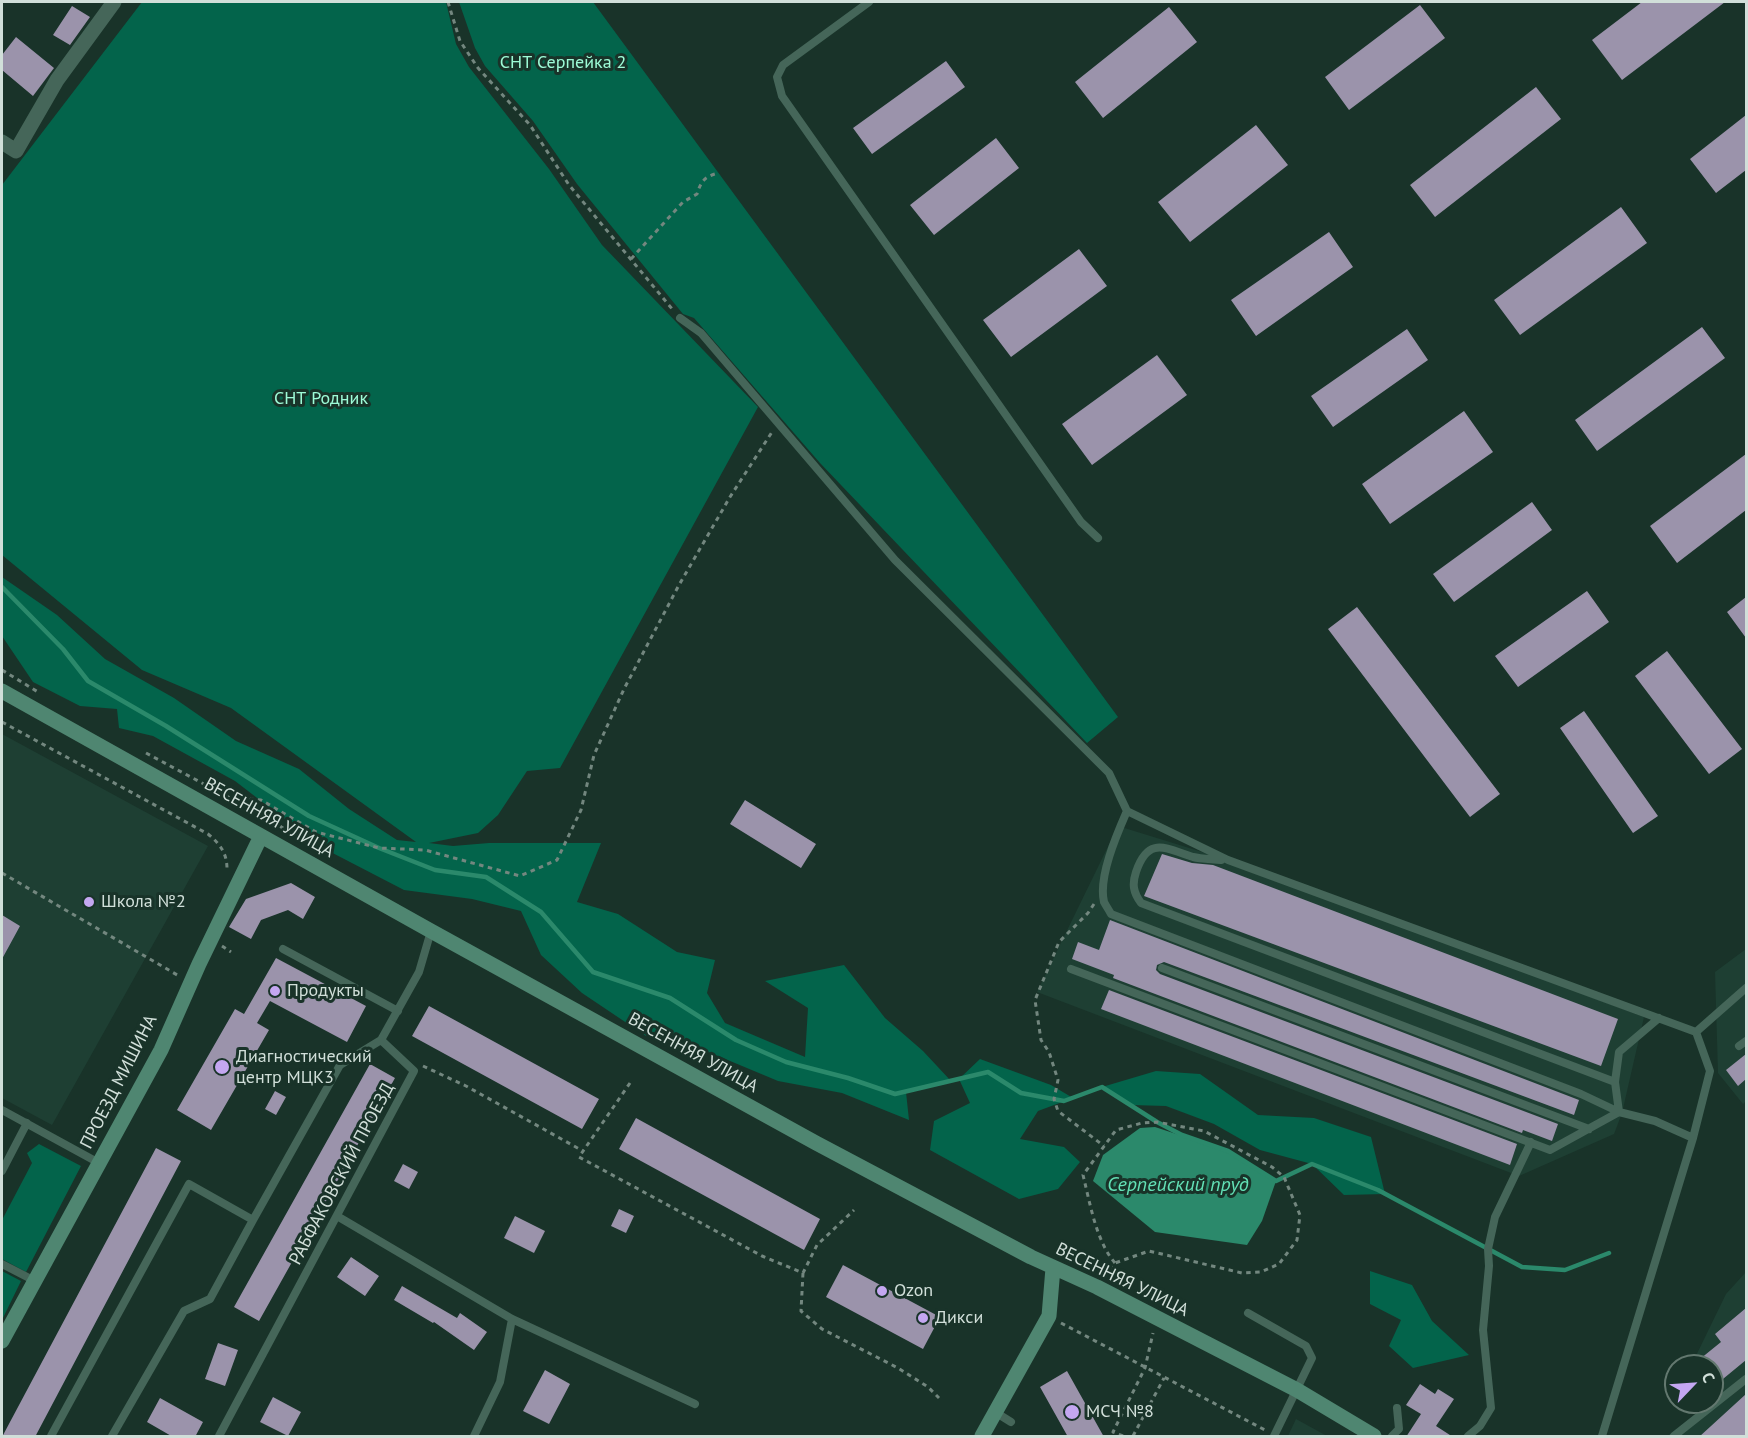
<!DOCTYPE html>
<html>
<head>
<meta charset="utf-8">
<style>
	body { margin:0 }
	#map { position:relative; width:1748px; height:1438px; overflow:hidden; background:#193329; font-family:"PT Sans",sans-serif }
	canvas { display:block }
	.frame { position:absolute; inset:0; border:3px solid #d1dfd9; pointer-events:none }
	.north { position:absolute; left:1664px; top:1354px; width:60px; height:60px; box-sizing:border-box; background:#193329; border:2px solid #63786f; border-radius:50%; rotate:65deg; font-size:16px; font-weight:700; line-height:24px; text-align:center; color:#d1dfd9 }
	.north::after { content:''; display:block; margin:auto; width:21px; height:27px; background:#c4a7f1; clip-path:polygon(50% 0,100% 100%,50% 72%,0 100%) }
</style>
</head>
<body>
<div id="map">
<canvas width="1748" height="1438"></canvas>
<div class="frame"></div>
<div class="north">С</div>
</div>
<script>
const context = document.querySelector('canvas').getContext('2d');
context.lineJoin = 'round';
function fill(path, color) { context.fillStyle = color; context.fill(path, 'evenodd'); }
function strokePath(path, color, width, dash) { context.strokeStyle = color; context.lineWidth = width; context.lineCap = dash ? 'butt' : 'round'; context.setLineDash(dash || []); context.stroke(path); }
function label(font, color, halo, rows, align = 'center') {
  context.font = font + ' "PT Sans",sans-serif'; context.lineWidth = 6; context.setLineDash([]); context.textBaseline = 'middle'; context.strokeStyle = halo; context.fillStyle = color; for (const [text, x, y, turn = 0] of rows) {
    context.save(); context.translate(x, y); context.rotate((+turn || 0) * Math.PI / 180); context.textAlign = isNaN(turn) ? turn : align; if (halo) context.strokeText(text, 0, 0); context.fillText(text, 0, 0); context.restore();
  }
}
const built = new Path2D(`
	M 2,734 L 208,846 L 52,1125 L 2,1098 Z
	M 1118,826 L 1228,860 L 1644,1017 L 1622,1113 L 1614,1134 L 1519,1176 L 1037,992 Z
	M 1746,949 L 1746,1101 L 1743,1104 L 1718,1073 L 1715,972 Z
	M 1746,1272 L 1746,1436 L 1667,1436 L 1697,1415 L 1688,1402 L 1712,1402 L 1712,1366 L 1691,1366 L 1726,1294 Z
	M 1296,1419 L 1327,1436 L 1288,1436 Z`);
const green = new Path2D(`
	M 142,2 L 446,2 L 456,44 L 469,67 L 549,169 L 602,245 L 758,407 L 560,768 L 527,771 L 498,815 L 478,833 L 429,843 L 453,846 L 489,843 L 601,843 L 577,902 L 618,914 L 677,952 L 715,960 L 707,993 L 725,1023 L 805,1057 L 808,1008 L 765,981 L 844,965 L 885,1018 L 923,1051 L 951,1081 L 906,1092 L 909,1120 L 842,1093 L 778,1081 L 711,1053 L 646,1036 L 582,993 L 541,955 L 521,911 L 472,899 L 404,890 L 321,847 L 235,781 L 153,736 L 119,728 L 117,709 L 80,706 L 33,682 L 2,636 L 2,577 L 57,615 L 105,659 L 174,698 L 236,741 L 299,769 L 349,809 L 397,840 L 416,842 L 231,708 L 142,670 L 2,555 L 2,185 Z
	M 459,2 L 593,2 L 1118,717 L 1087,743 L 820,463 L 694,318 L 683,314 L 577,184 L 533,121 L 485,66 L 475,48 Z
	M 980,1059 L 1051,1085 L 1073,1098 L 1038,1111 L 1020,1139 L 1064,1147 L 1080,1162 L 1058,1189 L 1019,1199 L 930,1150 L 934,1121 L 970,1103 L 959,1079 Z
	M 1156,1071 L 1200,1074 L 1258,1115 L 1314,1118 L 1371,1137 L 1385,1194 L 1344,1195 L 1312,1164 L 1260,1150 L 1214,1124 L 1166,1106 L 1131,1105 L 1102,1087 Z
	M 39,1144 L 81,1166 L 26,1272 L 2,1259 L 2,1220 L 32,1163 L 27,1153 Z
	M 2,1271 L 21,1281 L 2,1320 Z
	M 1370,1271 L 1412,1285 L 1432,1321 L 1469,1355 L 1413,1368 L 1389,1346 L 1401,1320 L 1370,1304 Z`);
const water = new Path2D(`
	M 1155,1127 L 1228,1151 L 1276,1181 L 1262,1221 L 1247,1245 L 1155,1232 L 1093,1181 L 1103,1155 L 1140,1128 Z`);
const stream = new Path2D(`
	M 2,587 L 63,649 L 88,681 L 166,726 L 309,816 L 379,848 L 435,870 L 486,877 L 541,912 L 593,972 L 670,998 L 736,1040 L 786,1062 L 848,1078 L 895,1094 L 988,1072 L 1021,1093 L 1064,1101 L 1102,1087 L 1157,1122 L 1182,1135 L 1228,1151 L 1276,1181 L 1312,1164 L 1378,1190 L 1522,1267 L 1565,1270 L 1609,1253`);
const building = new Path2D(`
	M 1642,2 L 1725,2 L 1622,80 L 1592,40 Z
	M 1420,5 L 1445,38 L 1349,110 L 1325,77 Z
	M 72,6 L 90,17 L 70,45 L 53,35 Z
	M 1169,7 L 1197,42 L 1103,118 L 1075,82 Z
	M 16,37 L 54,68 L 33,96 L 2,70 L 2,55 Z
	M 946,61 L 965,87 L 872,154 L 853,128 Z
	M 1536,87 L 1561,119 L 1435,217 L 1410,185 Z
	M 1746,115 L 1746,170 L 1716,193 L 1690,159 Z
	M 1256,125 L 1288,165 L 1190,242 L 1158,202 Z
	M 996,138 L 1019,168 L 934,235 L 910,205 Z
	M 1621,207 L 1647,243 L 1520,335 L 1494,300 Z
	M 1329,232 L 1353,267 L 1256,336 L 1231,300 Z
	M 1079,249 L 1107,286 L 1011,357 L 983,320 Z
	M 1702,327 L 1725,358 L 1597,451 L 1575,420 Z
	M 1407,329 L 1428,360 L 1333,427 L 1311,396 Z
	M 1157,355 L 1187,395 L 1092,465 L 1062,424 Z
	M 1464,411 L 1493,452 L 1390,524 L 1362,484 Z
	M 1746,454 L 1746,510 L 1677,563 L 1650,526 Z
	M 1532,502 L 1552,530 L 1454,602 L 1433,574 Z
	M 1587,591 L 1609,622 L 1518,687 L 1495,656 Z
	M 1746,597 L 1746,638 L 1727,612 Z
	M 1357,607 L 1500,794 L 1470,817 L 1328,629 Z
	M 1667,651 L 1742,749 L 1709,774 L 1635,676 Z
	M 1584,711 L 1658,816 L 1633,833 L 1560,728 Z
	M 745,800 L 816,844 L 801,868 L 730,824 Z
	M 1162,854 L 1192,863 L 1213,865 L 1618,1019 L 1601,1066 L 1144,896 Z
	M 291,883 L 315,897 L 303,919 L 288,910 L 261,920 L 251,939 L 229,927 L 246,899 Z
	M 2,915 L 20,926 L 2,959 Z
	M 1110,920 L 1579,1100 L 1574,1115 L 1164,962 L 1157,965 L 1156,970 L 1160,974 L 1558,1124 L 1552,1141 L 1523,1130 L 1522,1133 L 1113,978 L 1114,975 L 1072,959 L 1078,942 L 1099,950 Z
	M 276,958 L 366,1006 L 347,1042 L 270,1001 L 257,1023 L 269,1030 L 211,1130 L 177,1110 L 235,1009 L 244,1014 Z
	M 1109,990 L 1517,1144 L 1510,1165 L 1101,1009 Z
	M 429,1006 L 599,1099 L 582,1129 L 412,1036 Z
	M 1746,1054 L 1746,1079 L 1738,1086 L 1726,1070 Z
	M 370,1064 L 395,1078 L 259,1321 L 234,1307 Z
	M 275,1091 L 286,1097 L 276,1115 L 265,1109 Z
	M 636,1118 L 820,1219 L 804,1250 L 619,1149 Z
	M 156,1148 L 181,1161 L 35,1437 L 2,1437 Z
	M 403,1164 L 418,1172 L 409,1189 L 394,1181 Z
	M 619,1209 L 634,1216 L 626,1233 L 611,1226 Z
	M 515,1216 L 545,1231 L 534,1253 L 504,1238 Z
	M 351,1257 L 379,1276 L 365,1296 L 337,1277 Z
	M 843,1265 L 940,1317 L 923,1349 L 826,1297 Z
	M 402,1286 L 457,1318 L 460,1313 L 487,1332 L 474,1350 L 434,1322 L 433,1323 L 394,1300 Z
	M 1746,1308 L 1746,1360 L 1712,1388 L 1712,1366 L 1706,1366 L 1700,1359 L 1721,1342 L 1715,1334 Z
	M 218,1343 L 238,1350 L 225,1386 L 205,1379 Z
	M 545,1370 L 570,1384 L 549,1424 L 523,1411 Z
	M 1067,1371 L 1104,1437 L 1068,1437 L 1040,1387 Z
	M 1420,1384 L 1435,1394 L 1438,1389 L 1454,1399 L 1436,1426 L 1453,1437 L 1406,1437 L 1421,1414 L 1406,1405 Z
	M 1746,1394 L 1746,1437 L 1699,1437 Z
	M 273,1397 L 301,1412 L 288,1436 L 260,1422 Z
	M 160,1398 L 203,1422 L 195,1437 L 173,1437 L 147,1422 Z`);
const path = new Path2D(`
	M 448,2 L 460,41 L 478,68 L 530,125 L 569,185 L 673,310
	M 631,259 L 683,202 L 697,194 C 701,181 705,176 719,173
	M 2,670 L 38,692
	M 2,722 L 208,834 C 220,844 227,853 227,869
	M 146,753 L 258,813 L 313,846
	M 241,804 L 251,799 L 261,800 L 316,832 L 379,848 L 425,850 L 520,876 L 557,860 L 581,810 L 594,755 L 624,689 L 679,585 L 730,497 L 772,432
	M 2,873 L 179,976
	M 1094,904 L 1088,913 L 1059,942 L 1035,1000 L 1041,1040 L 1049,1052 L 1058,1080 L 1054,1099 L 1058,1111 L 1104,1146
	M 222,946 L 231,952
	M 423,1066 L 466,1086 L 583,1151
	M 630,1083 L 579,1157 L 762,1256 L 803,1273 L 817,1245 L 854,1210
	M 803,1273 L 801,1311 L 822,1329 L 898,1368 L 928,1387 L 939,1398
	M 1105,1277 L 1115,1263 L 1149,1251 L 1242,1273 L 1261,1272 L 1279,1264 L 1297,1240 L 1300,1215 L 1284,1177 L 1272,1167 L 1204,1131 L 1157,1122 L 1142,1123 L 1116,1130 L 1083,1175 C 1090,1203 1096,1241 1115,1263
	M 1061,1323 L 1265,1430
	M 1123,1436 L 1113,1432 L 1145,1368 L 1153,1333
	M 1133,1436 L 1164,1378`);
const lane = new Path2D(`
	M 869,2 L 783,65 L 777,77 L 782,96 L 1081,522 L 1098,538
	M 680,318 L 701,333 L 895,560 L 1109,773 L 1127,811 L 1228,860 L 1696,1032
	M 1127,811 C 1117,834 1098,877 1104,902 C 1106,906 1109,910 1111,914 L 1581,1094 L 1619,1112 L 1655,1121 L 1693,1138
	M 1221,860 C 1212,859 1201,859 1193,857 C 1165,848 1148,836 1136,872 C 1132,884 1133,892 1141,903 L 1615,1082
	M 283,949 L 398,1011
	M 1162,968 L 1589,1129
	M 1071,969 L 1550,1150 L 1619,1112 L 1615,1082 L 1619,1052 L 1659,1018
	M 1739,1046 L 1746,1041
	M 2,1110 L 99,1163
	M 2,1171 L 27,1123
	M 337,1216 L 512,1319 L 695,1404
	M 2,1264 L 33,1280
	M 1248,1313 L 1306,1346 L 1312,1358 L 1274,1436
	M 995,1412 L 1011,1422
	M 51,1436 L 189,1184 L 253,1220 L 340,1065 L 381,1040
	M 112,1436 L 184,1311 L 210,1299 L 253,1220
	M 219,1436 L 414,1071 L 381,1040 L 419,972 L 431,931
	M 474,1436 L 500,1382 L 512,1319
	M 1392,1436 L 1399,1429 L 1397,1408
	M 1468,1436 L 1480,1426 L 1491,1408 L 1483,1330 L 1489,1266 L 1488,1249 L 1495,1217 L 1531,1142
	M 1602,1436 L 1693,1138 L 1710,1071 L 1696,1032 L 1746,988
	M 1674,1436 L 1746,1379`);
const street = new Path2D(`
	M 2,142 L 16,151 L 57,80 L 114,2`);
const secondary = new Path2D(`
	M 2,691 L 431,931 L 816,1143 L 1031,1257 L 1097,1287 L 1297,1390 L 1374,1436
	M 2,1341 L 161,1050 L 199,964 L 261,836
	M 982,1436 L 1049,1316 L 1053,1268`);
const markers = [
	[89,902,6,"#c4a7f1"],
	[275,991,6,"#c4a7f1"],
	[222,1067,8,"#c4a7f1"],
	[882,1291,6,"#c4a7f1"],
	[923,1318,6,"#c4a7f1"],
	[1072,1412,8,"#c4a7f1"]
];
const parkNames = [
	["СНТ Серпейка 2",563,63],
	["СНТ Родник",321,399]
];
const streetNames = [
	["ВЕСЕННЯЯ УЛИЦА",269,818,29],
	["ВЕСЕННЯЯ УЛИЦА",693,1053,29],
	["ПРОЕЗД МИШИНА",119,1082,-63],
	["РАБФАКОВСКИЙ ПРОЕЗД",342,1174,-62],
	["ВЕСЕННЯЯ УЛИЦА",1122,1280,26]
];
const poiNames = [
	["Школа №2",101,902],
	["Продукты",287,991],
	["Диагностический",236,1057],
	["центр МЦК3",236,1078],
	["Ozon",894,1291],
	["Дикси",935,1318],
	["МСЧ №8",1086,1412]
];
const waterNames = [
	["Серпейский пруд",1178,1185]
];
fill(built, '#1e3f33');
fill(green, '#03644b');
fill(water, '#2b896b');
strokePath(stream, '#2b896b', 4.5);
fill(building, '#9b93ab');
strokePath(path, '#73877f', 3, [4.5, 4.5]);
strokePath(lane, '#456659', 8);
strokePath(street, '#456659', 15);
strokePath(secondary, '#4f8671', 15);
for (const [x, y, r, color] of markers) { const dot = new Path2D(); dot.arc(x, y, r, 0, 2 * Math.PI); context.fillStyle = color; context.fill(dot); strokePath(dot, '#193329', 2); }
label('18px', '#9dfbd7', '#193329', parkNames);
label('18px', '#d1dfd9', '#193329', streetNames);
label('18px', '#d1dfd9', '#193329', poiNames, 'left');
label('italic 20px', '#63e1b6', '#193329', waterNames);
</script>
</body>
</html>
